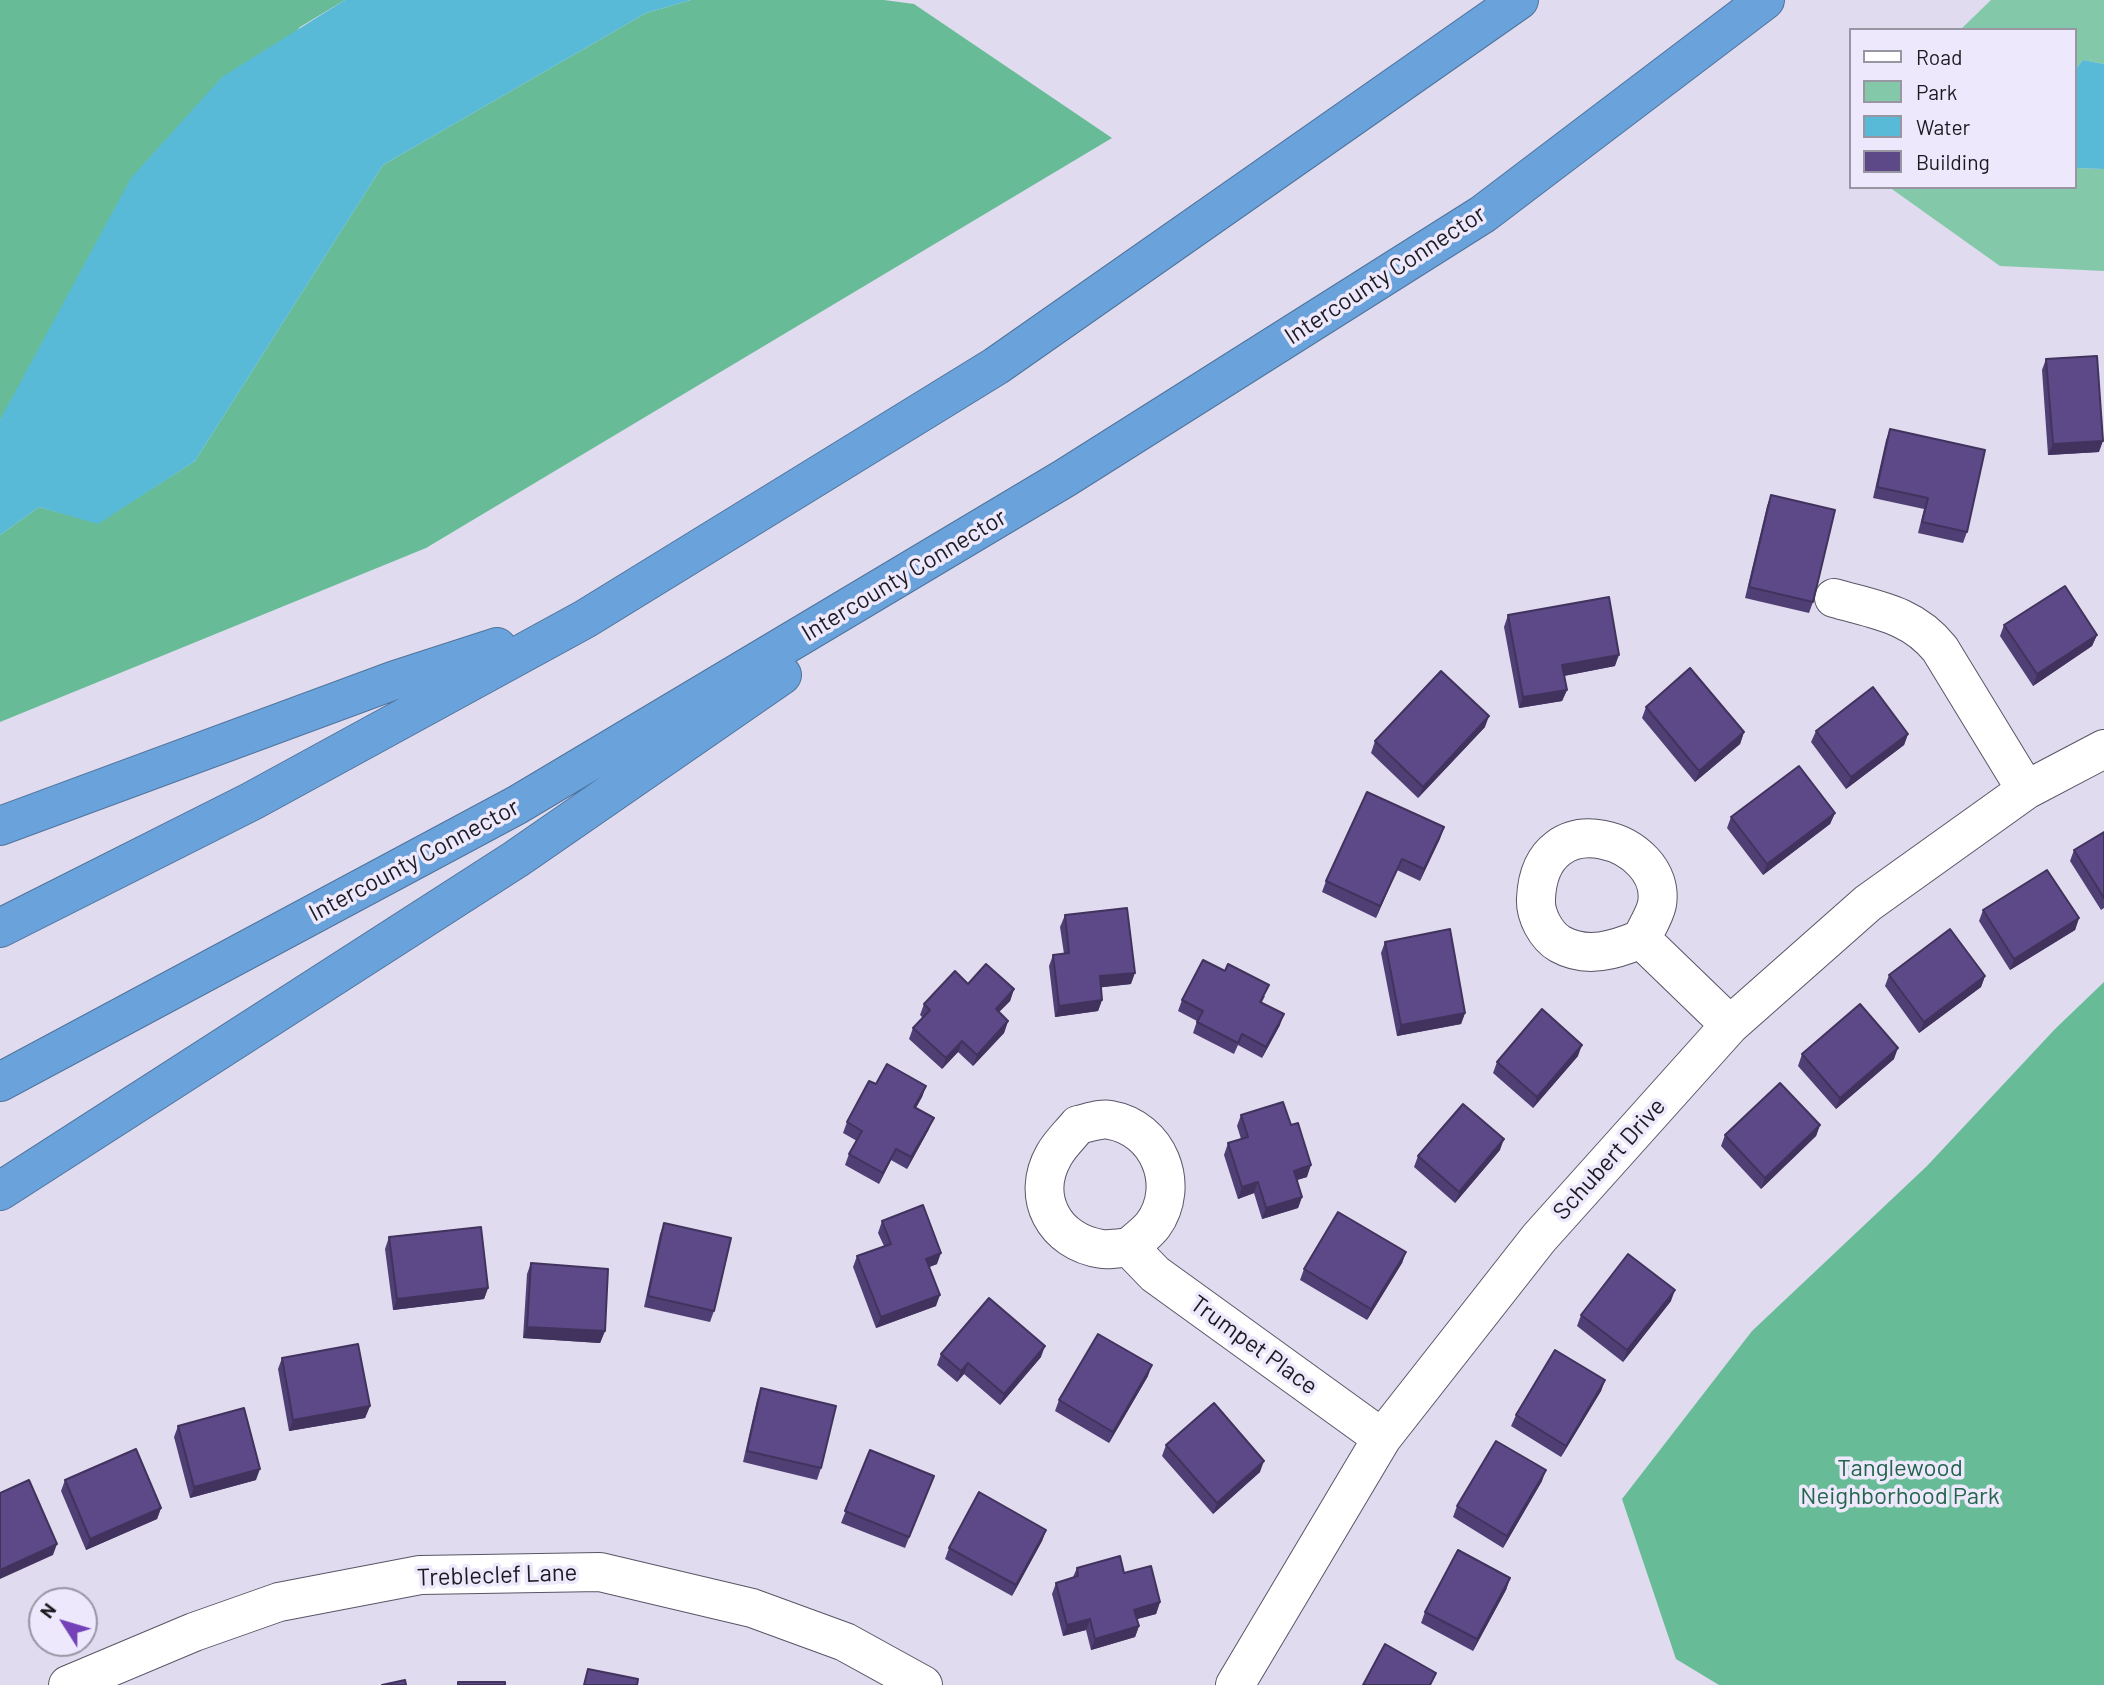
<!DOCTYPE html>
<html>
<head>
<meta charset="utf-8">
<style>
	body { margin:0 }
	#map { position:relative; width:2104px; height:1685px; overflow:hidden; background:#e0dbef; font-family:Barlow,sans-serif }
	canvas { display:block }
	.legend { position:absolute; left:1849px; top:28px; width:228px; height:161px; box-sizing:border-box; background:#ede8fc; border:2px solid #9996a4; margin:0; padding:9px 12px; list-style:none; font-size:21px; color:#1c1b21 }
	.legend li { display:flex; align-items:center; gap:14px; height:35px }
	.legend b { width:35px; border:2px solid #9996a4 }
	.north { position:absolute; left:28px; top:1587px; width:70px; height:70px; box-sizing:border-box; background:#ede8fc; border:2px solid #9996a4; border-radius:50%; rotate:307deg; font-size:19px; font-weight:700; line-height:28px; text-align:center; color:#1c1b21 }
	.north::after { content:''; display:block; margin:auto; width:24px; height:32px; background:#7441b8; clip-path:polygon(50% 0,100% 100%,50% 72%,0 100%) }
</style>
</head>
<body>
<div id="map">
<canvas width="2104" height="1685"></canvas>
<ul class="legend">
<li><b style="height:9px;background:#fff"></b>Road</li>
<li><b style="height:19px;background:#83c9a9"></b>Park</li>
<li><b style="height:19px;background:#58bad7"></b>Water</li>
<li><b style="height:19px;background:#5d4987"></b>Building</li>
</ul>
<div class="north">N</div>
</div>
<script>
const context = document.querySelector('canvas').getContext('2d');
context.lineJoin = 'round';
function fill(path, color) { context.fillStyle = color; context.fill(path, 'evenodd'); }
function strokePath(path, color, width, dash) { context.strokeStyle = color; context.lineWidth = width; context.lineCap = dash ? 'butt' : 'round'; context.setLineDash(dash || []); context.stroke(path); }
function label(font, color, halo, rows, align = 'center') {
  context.font = font + ' Barlow,sans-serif'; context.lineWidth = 7; context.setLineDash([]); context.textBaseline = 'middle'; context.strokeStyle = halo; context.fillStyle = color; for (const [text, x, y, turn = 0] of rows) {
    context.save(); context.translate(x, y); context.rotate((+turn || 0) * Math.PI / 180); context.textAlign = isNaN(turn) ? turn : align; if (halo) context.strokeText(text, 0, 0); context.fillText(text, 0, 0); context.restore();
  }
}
const green = new Path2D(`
	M 1991,0 L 2104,0 L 2104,64 L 2083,60 L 2074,71 L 2074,30 L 1960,30 Z
	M 2074,168 L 2104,169 L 2104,271 L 2000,266 L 1889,187 L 2074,187 Z`);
const forest = new Path2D(`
	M 0,0 L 345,0 L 300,27 L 0,420 Z
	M 691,0 L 884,0 L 914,4 L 1112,138 L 426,548 L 0,722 L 0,535 L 39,507 L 98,523 L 195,461 L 383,165 L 646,13 Z
	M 2104,982 L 2104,1685 L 1719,1685 L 1676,1659 L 1622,1499 L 1752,1331 L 1927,1166 L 2055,1029 Z`);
const water = new Path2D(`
	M 345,0 L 691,0 L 646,13 L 383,165 L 195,461 L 98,524 L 39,507 L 0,535 L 0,420 L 131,178 L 222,77 Z
	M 2083,60 L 2104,64 L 2104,169 L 2074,168 L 2074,71 Z`);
const minor = new Path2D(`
	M 1834,598 C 1876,610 1912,614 1940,649 L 2026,790
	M 1641,939 C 1615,950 1587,959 1560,944 C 1546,936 1535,915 1536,899 C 1540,798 1668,840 1657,904 C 1655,915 1646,929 1641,939 L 1730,1025
	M 1129,1247 C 1121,1248 1110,1250 1102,1249 C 1054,1242 1030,1197 1054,1155 C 1060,1144 1070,1135 1078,1125 C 1088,1123 1101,1118 1110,1120 C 1158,1128 1182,1185 1153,1225 C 1147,1233 1137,1240 1129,1247 L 1155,1274 L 1382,1438
	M 68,1685 L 194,1632 L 279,1602 L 420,1575 L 600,1572 L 752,1608 L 845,1642 L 923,1685
	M 1235,1685 L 1382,1438 L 1539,1238 L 1730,1025 L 1868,903 L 2026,790 L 2104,749`);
const highway = new Path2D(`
	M 0,826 L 395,680 L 497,647
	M 0,928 L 252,801 L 585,619 L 996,366 L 1519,0
	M 0,1082 L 517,805 L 1065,478 L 1483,214 L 1765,0
	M 0,1191 L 516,859 L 782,675`);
const wall = new Path2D(`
	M 2046,359 L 2099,452 L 2048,455 L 2042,370 Z
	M 1890,429 L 1967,532 L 1963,543 L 1918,533 L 1924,509 L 1873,498 L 1886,440 Z
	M 1771,495 L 1813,602 L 1809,613 L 1745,598 L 1767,506 Z
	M 1508,615 L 1615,666 L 1564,676 L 1567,690 L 1562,701 L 1519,708 L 1504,627 Z
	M 2004,625 L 2097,635 L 2092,646 L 2033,686 L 2000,636 Z
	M 1646,707 L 1744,732 L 1740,744 L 1695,782 L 1642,718 Z
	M 1485,727 L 1418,798 L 1371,753 L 1375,741 Z
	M 1816,731 L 1908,734 L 1904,745 L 1846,789 L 1811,742 Z
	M 1835,813 L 1830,824 L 1763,875 L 1727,828 L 1731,817 Z
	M 1444,827 L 1420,881 L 1397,870 L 1376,918 L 1322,892 L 1326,881 Z
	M 2104,832 L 2104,908 L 2101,910 L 2070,861 L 2074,850 Z
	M 1983,910 L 2079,918 L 2075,930 L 2010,970 L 1979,921 Z
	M 1065,915 L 1131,984 L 1101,987 L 1102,1000 L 1098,1011 L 1055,1017 L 1049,966 L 1053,955 L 1064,954 L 1060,927 Z
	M 1385,942 L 1465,1013 L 1461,1024 L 1397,1036 L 1381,953 Z
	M 1889,975 L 1985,976 L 1981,987 L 1919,1033 L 1885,986 Z
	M 968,984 L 1014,989 L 1010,1001 L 999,1012 L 1008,1021 L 1004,1033 L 973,1066 L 958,1052 L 942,1069 L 909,1039 L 913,1028 L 923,1018 L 920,1015 L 924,1004 Z
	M 1265,996 L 1262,1002 L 1280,1025 L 1262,1058 L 1238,1045 L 1234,1054 L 1193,1033 L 1197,1021 L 1178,1011 L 1182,1000 Z
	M 1802,1054 L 1894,1059 L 1836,1109 L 1798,1066 Z
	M 1578,1056 L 1533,1108 L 1493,1073 L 1497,1062 Z
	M 876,1084 L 926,1086 L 922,1097 L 916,1108 L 929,1129 L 907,1169 L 891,1160 L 879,1184 L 845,1165 L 849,1154 L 857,1141 L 843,1133 L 847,1122 Z
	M 1241,1115 L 1307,1177 L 1297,1180 L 1302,1197 L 1298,1208 L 1262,1219 L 1254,1193 L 1238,1199 L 1224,1155 L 1228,1143 L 1241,1139 L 1237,1126 Z
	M 1820,1125 L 1816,1136 L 1761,1189 L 1721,1146 L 1725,1135 Z
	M 1500,1150 L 1455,1203 L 1414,1167 L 1418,1156 Z
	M 882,1221 L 937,1264 L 929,1267 L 936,1306 L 876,1328 L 853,1267 L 857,1256 L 884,1246 L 878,1233 Z
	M 664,1223 L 714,1311 L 710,1322 L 644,1307 L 660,1234 Z
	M 389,1237 L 488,1288 L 484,1299 L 393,1310 L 385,1249 Z
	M 1406,1252 L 1402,1263 L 1367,1320 L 1300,1280 L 1304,1269 Z
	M 531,1263 L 605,1331 L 600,1343 L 523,1338 L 527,1274 Z
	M 1671,1301 L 1623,1362 L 1577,1326 L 1581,1315 Z
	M 941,1354 L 1041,1357 L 1000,1405 L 964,1374 L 957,1382 L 937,1365 Z
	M 282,1358 L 370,1406 L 365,1418 L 289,1431 L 278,1369 Z
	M 1148,1376 L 1109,1443 L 1055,1411 L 1059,1400 Z
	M 1605,1380 L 1601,1391 L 1561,1457 L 1511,1426 L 1516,1415 Z
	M 761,1388 L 821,1468 L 817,1480 L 743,1462 L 757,1400 Z
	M 178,1426 L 256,1480 L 190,1498 L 174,1437 Z
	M 1166,1445 L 1260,1472 L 1213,1514 L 1162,1456 Z
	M 870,1450 L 934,1476 L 905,1548 L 841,1523 Z
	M 65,1480 L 161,1508 L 157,1519 L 86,1550 L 61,1491 Z
	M 1542,1481 L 1503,1548 L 1453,1517 L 1457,1506 Z
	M 1046,1530 L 1042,1541 L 1012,1596 L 945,1559 L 949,1548 Z
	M 1077,1568 L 1124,1573 L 1160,1602 L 1156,1614 L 1137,1619 L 1139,1626 L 1135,1637 L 1091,1650 L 1086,1630 L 1063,1636 L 1052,1594 L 1056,1583 L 1073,1577 Z
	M 1510,1578 L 1506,1590 L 1473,1651 L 1421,1623 L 1425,1612 Z`);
const shadedWall = new Path2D(`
	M 2103,441 L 2099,452 L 2048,455 L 2053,444 Z
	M 2097,635 L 2092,646 L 2033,686 L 2037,674 Z
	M 1619,655 L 1615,666 L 1558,677 L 1562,665 Z
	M 1567,690 L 1562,701 L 1519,708 L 1523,697 Z
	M 1489,716 L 1485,727 L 1418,798 L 1423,787 Z
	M 1744,732 L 1740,744 L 1695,782 L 1699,771 Z
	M 1908,734 L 1904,745 L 1846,789 L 1851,777 Z
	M 1835,813 L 1830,824 L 1763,875 L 1767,864 Z
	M 1444,827 L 1440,839 L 1420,881 L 1424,869 Z
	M 1402,859 L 1397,870 L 1376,918 L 1380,906 Z
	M 2079,918 L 2075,930 L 2010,970 L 2014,959 Z
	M 1135,973 L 1131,984 L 1096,988 L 1100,976 Z
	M 1985,976 L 1981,987 L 1919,1033 L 1924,1022 Z
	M 1014,989 L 1010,1001 L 991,1020 L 996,1009 Z
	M 1102,1000 L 1098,1011 L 1055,1017 L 1059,1006 Z
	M 1465,1013 L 1461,1024 L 1397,1036 L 1401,1025 Z
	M 1284,1014 L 1280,1025 L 1262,1058 L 1266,1047 Z
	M 1008,1021 L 1004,1033 L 973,1066 L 977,1055 Z
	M 962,1041 L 958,1052 L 942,1069 L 946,1058 Z
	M 1582,1045 L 1578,1056 L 1533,1108 L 1537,1097 Z
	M 1898,1048 L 1894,1059 L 1836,1109 L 1840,1098 Z
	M 926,1086 L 922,1097 L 910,1118 L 914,1107 Z
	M 934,1118 L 929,1129 L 907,1169 L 911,1157 Z
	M 1820,1125 L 1816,1136 L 1761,1189 L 1765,1178 Z
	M 1504,1139 L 1500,1150 L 1455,1203 L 1459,1192 Z
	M 896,1149 L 891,1160 L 879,1184 L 883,1173 Z
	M 1311,1165 L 1307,1177 L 1290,1182 L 1294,1171 Z
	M 1258,1182 L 1254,1193 L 1238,1199 L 1242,1187 Z
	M 1302,1197 L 1298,1208 L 1262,1219 L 1266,1208 Z
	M 1406,1252 L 1402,1263 L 1367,1320 L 1371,1309 Z
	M 941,1253 L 937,1264 L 922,1270 L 926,1259 Z
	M 488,1288 L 484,1299 L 393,1310 L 397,1299 Z
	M 1675,1290 L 1671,1301 L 1623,1362 L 1627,1350 Z
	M 940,1295 L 936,1306 L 876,1328 L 881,1317 Z
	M 527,1327 L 605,1331 L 600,1343 L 523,1338 Z
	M 1045,1346 L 1041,1357 L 1000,1405 L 1004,1394 Z
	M 968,1363 L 964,1374 L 957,1382 L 961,1371 Z
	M 1152,1365 L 1148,1376 L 1109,1443 L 1113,1432 Z
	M 1605,1380 L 1601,1391 L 1561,1457 L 1566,1446 Z
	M 370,1406 L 365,1418 L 289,1431 L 293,1420 Z
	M 1264,1461 L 1260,1472 L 1213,1514 L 1217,1503 Z
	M 260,1469 L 256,1480 L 190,1498 L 194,1487 Z
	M 1546,1470 L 1542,1481 L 1503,1548 L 1507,1536 Z
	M 161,1508 L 157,1519 L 86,1550 L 90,1539 Z
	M 1046,1530 L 1042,1541 L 1012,1596 L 1016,1585 Z
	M 57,1544 L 53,1555 L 0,1579 L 0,1570 Z
	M 1510,1578 L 1506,1590 L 1473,1651 L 1477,1639 Z
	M 1160,1602 L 1156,1614 L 1130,1621 L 1134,1610 Z
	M 1090,1619 L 1086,1630 L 1063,1636 L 1067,1625 Z
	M 1139,1626 L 1135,1637 L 1091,1650 L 1095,1639 Z`);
const building = new Path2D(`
	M 2097,356 L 2103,441 L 2053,444 L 2046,359 Z
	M 1890,429 L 1985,450 L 1967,532 L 1922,522 L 1928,498 L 1877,487 Z
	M 1771,495 L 1835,510 L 1813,602 L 1749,587 Z
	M 2065,586 L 2097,635 L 2037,674 L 2004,625 Z
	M 1609,597 L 1619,655 L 1562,665 L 1567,690 L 1523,697 L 1508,615 Z
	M 1690,668 L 1744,732 L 1699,771 L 1646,707 Z
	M 1441,671 L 1489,716 L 1423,787 L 1375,741 Z
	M 1873,687 L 1908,734 L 1851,777 L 1816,731 Z
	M 1799,766 L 1835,813 L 1767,864 L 1731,817 Z
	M 1367,792 L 1444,827 L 1424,869 L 1402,859 L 1380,906 L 1326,881 Z
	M 2104,832 L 2104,898 L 2074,850 Z
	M 2047,870 L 2079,918 L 2014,959 L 1983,910 Z
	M 1127,908 L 1135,973 L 1100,976 L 1102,1000 L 1059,1006 L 1053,955 L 1069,953 L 1065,915 Z
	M 1450,929 L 1465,1013 L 1401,1025 L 1385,942 Z
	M 1950,929 L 1985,976 L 1924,1022 L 1889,975 Z
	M 1203,960 L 1225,971 L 1228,964 L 1269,985 L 1260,1002 L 1284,1014 L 1266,1047 L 1242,1034 L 1238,1043 L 1197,1022 L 1203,1011 L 1182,1000 Z
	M 986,964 L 1014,989 L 996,1009 L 1008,1021 L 977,1055 L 962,1041 L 946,1058 L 913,1028 L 930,1010 L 924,1004 L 955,971 L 968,984 Z
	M 1860,1004 L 1898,1048 L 1840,1098 L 1802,1054 Z
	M 1542,1009 L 1582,1045 L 1537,1097 L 1497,1062 Z
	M 887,1064 L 926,1086 L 914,1107 L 934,1118 L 911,1157 L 896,1149 L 883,1173 L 849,1154 L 862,1131 L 847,1122 L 869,1081 L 876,1084 Z
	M 1780,1083 L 1820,1125 L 1765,1178 L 1725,1135 Z
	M 1283,1102 L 1291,1125 L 1298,1123 L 1311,1165 L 1294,1171 L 1302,1197 L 1266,1208 L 1258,1182 L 1242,1187 L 1228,1143 L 1248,1137 L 1241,1115 Z
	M 1463,1104 L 1504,1139 L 1459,1192 L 1418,1156 Z
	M 923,1205 L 941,1253 L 926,1259 L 940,1295 L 881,1317 L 857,1256 L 891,1244 L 882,1221 Z
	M 1338,1212 L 1406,1252 L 1371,1309 L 1304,1269 Z
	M 664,1223 L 731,1238 L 714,1311 L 648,1296 Z
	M 481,1227 L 488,1288 L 397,1299 L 389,1237 Z
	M 1628,1254 L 1675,1290 L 1627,1350 L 1581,1315 Z
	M 531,1263 L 608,1269 L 605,1331 L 527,1327 Z
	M 989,1298 L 1045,1346 L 1004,1394 L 968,1363 L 961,1371 L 941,1354 Z
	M 1098,1334 L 1152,1365 L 1113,1432 L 1059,1400 Z
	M 358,1344 L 370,1406 L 293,1420 L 282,1358 Z
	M 1555,1350 L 1605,1380 L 1566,1446 L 1516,1415 Z
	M 761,1388 L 836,1406 L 821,1468 L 747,1451 Z
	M 1214,1403 L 1264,1461 L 1217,1503 L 1166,1445 Z
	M 244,1408 L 260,1469 L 194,1487 L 178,1426 Z
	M 1496,1441 L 1546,1470 L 1507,1536 L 1457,1506 Z
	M 136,1449 L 161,1508 L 90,1539 L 65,1480 Z
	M 870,1450 L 934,1476 L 909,1537 L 845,1511 Z
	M 29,1480 L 57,1544 L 0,1570 L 0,1493 Z
	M 979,1492 L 1046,1530 L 1016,1585 L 949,1548 Z
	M 1458,1550 L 1510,1578 L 1477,1639 L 1425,1612 Z
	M 1120,1556 L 1124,1573 L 1151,1566 L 1160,1602 L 1134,1610 L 1139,1626 L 1095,1639 L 1090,1619 L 1067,1625 L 1056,1583 L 1078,1576 L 1077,1568 Z
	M 1385,1644 L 1436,1673 L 1430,1685 L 1363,1685 Z
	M 588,1669 L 638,1679 L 637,1685 L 584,1685 Z
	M 405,1680 L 406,1685 L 382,1685 Z
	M 458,1682 L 505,1682 L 505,1685 L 458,1685 Z`);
const streetNames = [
	["Intercounty Connector",1385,275,-33],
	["Intercounty Connector",904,575,-31],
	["Intercounty Connector",414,860,-28],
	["Schubert Drive",1609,1159,-48],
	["Trumpet Place",1254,1345,36],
	["Trebleclef Lane",497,1575,-2]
];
const parkNames = [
	["Tanglewood",1900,1468],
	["Neighborhood Park",1900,1496]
];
fill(green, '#83c9a9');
fill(forest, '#67bc97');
fill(water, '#58bad7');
strokePath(minor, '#595566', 40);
strokePath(highway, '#4f739b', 40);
strokePath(minor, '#fff', 38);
strokePath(highway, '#6aa3dc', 38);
fill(wall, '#503f74');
fill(shadedWall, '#41335e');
fill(building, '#5d4987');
strokePath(building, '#41335e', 2);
label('24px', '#1c1b21', '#ede8fc', streetNames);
label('24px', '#23644a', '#ede8fc', parkNames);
</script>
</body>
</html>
